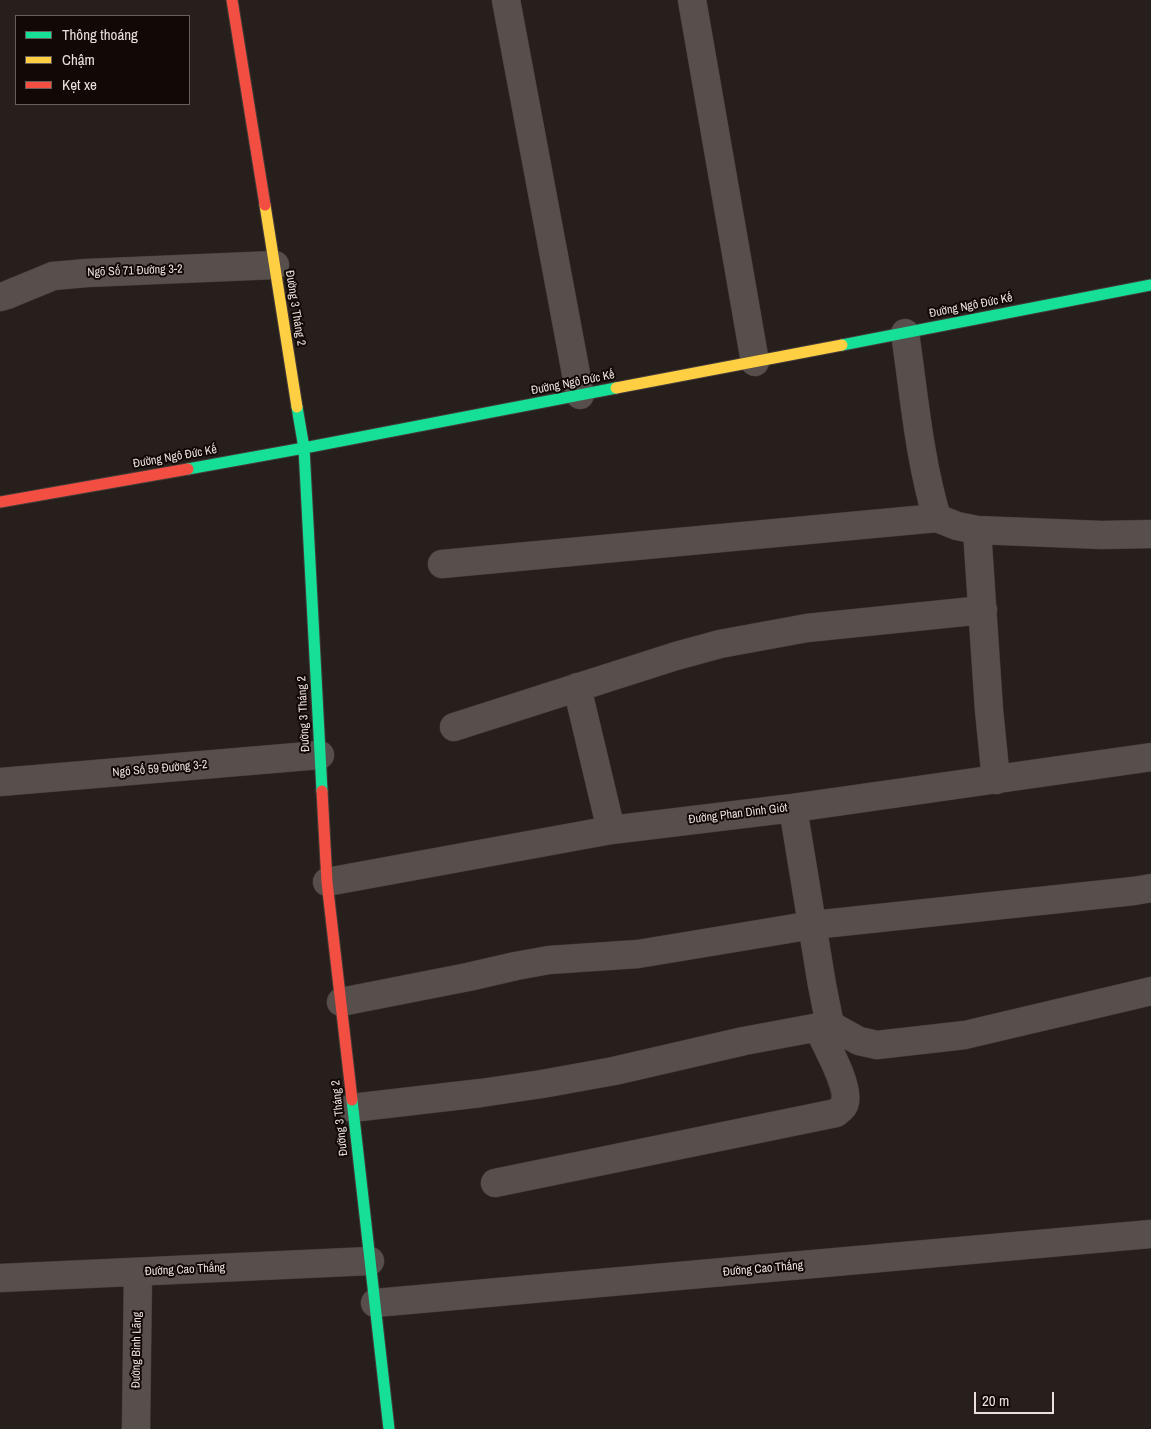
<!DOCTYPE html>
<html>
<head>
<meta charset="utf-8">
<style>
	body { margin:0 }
	#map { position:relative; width:1151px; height:1429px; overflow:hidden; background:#271f1b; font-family:"Archivo Narrow",sans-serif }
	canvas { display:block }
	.legend { position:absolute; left:15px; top:15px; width:175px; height:90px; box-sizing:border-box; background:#100906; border:1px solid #685f5b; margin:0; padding:6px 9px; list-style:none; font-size:15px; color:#ebe0db }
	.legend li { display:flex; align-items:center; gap:10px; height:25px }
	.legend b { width:25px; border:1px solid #685f5b }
	.scale { position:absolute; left:974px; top:1392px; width:80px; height:22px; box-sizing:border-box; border:2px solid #ebe0db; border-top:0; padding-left:6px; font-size:15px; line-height:18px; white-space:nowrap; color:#ebe0db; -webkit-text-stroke:4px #100906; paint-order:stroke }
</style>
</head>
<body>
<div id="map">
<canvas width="1151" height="1429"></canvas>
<ul class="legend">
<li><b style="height:6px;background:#16e098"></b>Thông thoáng</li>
<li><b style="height:6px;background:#ffcf43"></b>Chậm</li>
<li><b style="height:6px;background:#f24e42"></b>Kẹt xe</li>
</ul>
<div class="scale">20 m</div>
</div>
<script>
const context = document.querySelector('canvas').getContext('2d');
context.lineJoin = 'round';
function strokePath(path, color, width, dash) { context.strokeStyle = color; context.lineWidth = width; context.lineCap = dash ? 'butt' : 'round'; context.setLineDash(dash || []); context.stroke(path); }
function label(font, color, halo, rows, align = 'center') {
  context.font = font + ' "Archivo Narrow",sans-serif'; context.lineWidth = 4; context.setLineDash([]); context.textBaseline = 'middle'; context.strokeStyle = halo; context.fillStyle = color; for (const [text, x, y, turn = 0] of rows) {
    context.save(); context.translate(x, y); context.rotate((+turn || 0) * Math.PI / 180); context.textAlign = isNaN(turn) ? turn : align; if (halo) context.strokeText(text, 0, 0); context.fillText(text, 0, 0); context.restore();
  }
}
const street = new Path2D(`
	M 506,0 L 580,395
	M 692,0 L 755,362
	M 0,297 L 7,295 L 53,276 L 87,273 L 275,265
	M 905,333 C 914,394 919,458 937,518 L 957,526 L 977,530 L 1102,535 L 1151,534
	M 977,530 L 989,710 L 996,780
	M 442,564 L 937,518
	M 577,687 L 611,830
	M 454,727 L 676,656 L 720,644 L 807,628 L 983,610
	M 0,782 L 320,755
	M 793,808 L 822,985 L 830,1025 L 859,1041 L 877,1045 L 965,1035 L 1151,991
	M 327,882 L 611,830 L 793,808 L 1151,757
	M 341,1002 L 468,977 L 516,966 L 549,960 L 638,954 L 813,925 L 1134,891 L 1151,888
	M 352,1108 L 481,1093 L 542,1084 L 614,1071 L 744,1041 L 830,1025
	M 495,1183 L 836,1113 C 838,1111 843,1108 844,1105 C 852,1090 825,1043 818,1028
	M 0,1278 L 370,1261
	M 375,1303 L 1151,1234
	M 136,1429 L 138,1272`);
const fast = new Path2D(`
	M 842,345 L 1151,285
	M 297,407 L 304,448 L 322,791
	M 188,469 L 304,448 L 616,388
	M 352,1100 L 389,1429`);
const slow = new Path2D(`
	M 265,205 L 297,407
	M 616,388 L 842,345`);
const jam = new Path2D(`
	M 232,0 L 265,205
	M 0,502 L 188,469
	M 322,791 L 327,882 L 352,1100`);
const streetNames = [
	["Ngõ Số 71 Đường 3-2",135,271,-2],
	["Đường Ngô Đức Kế",971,306,-11],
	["Đường 3 Tháng 2",295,308,81],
	["Đường Ngô Đức Kế",573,383,-11],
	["Đường Ngô Đức Kế",175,457,-10],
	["Đường 3 Tháng 2",304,714,-93],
	["Ngõ Số 59 Đường 3-2",160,769,-5],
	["Đường Phan Dình Giót",738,814,-7],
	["Đường 3 Tháng 2",340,1118,-96],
	["Đường Cao Thắng",763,1269,-5],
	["Đường Cao Thắng",185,1270,-3],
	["Đường Binh Lãng",137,1350,-89]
];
strokePath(street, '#433c39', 29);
strokePath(fast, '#433c39', 13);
strokePath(slow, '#433c39', 13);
strokePath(jam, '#433c39', 13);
strokePath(street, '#574f4c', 28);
strokePath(fast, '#16e098', 11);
strokePath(slow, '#ffcf43', 11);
strokePath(jam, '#f24e42', 11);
label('12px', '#ebe0db', '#100906', streetNames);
</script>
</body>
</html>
